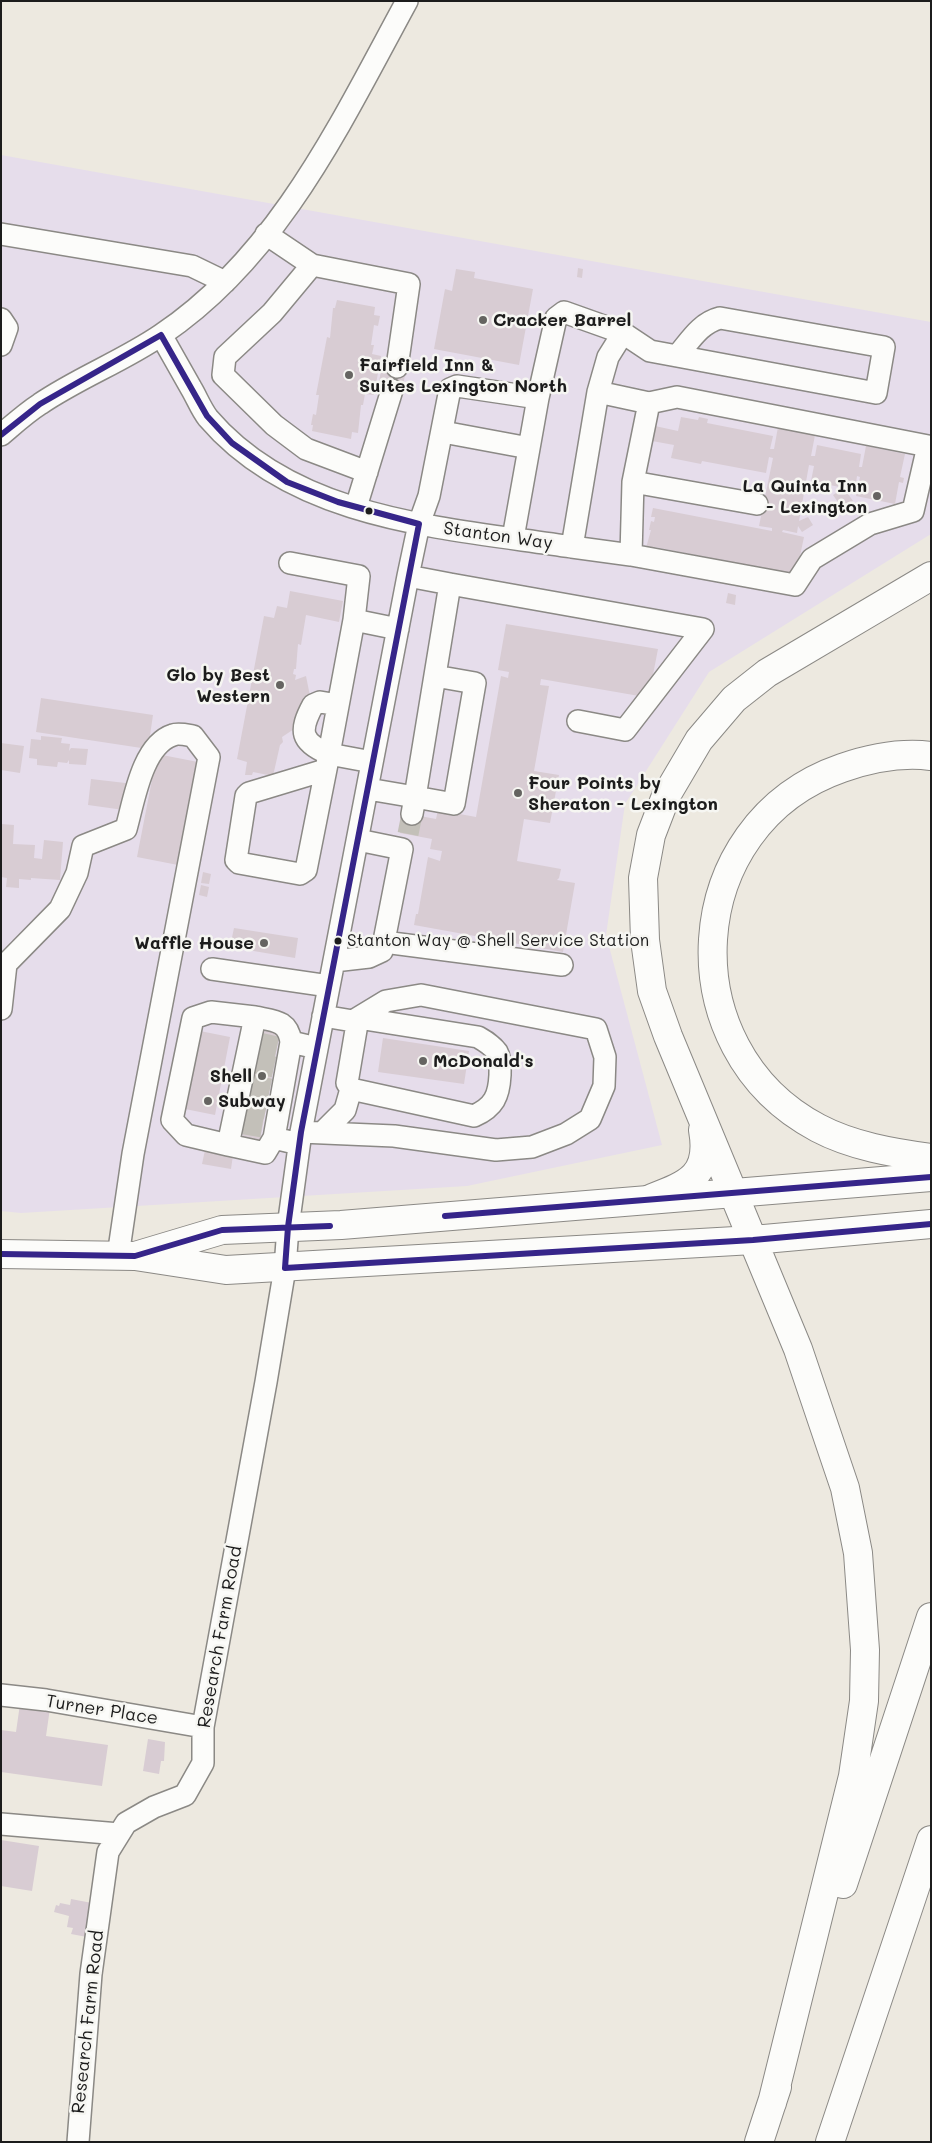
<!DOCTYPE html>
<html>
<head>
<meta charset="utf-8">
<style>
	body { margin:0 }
	#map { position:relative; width:932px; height:2143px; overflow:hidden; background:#ede9e0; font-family:Mali,sans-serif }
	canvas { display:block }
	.frame { position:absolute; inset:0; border:2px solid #1c1c1c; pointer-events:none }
</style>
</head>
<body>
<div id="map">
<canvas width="932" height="2143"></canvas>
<div class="frame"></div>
</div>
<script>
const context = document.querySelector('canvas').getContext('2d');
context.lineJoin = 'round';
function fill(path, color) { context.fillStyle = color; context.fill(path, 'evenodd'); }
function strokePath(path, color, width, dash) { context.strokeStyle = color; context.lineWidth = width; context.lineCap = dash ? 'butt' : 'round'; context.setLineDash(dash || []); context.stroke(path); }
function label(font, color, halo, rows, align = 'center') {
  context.font = font + ' Mali,sans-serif'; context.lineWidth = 5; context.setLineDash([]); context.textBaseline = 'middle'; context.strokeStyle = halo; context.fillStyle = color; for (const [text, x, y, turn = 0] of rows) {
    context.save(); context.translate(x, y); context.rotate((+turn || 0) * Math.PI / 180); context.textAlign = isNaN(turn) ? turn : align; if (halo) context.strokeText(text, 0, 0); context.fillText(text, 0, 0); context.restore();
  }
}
const built = new Path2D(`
	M 1,155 L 931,322 L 931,534 L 709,672 L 625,804 L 606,935 L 662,1145 L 467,1186 L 21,1213 L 1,1211 Z`);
const building = new Path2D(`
	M 578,268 L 583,269 L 582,278 L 577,277 Z
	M 456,269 L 475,272 L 474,278 L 533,289 L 519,365 L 434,349 L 445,289 L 452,291 Z
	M 337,300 L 375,307 L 374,315 L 380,316 L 378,326 L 374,325 L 371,345 L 374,345 L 372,354 L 381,356 L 374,395 L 365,394 L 363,405 L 361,405 L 358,433 L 352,432 L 351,439 L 312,431 L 313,425 L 311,425 L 313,414 L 316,415 L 319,395 L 316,395 L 327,337 L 330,338 L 333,308 L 335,308 Z
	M 382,365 L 406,369 L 402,392 L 378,387 Z
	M 681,417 L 698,420 L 699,417 L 708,419 L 707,423 L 773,436 L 770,449 L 774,449 L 778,427 L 815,435 L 811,456 L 815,456 L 817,445 L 861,454 L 859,467 L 862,467 L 866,446 L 905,454 L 900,477 L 904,478 L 903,483 L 899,482 L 895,504 L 856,496 L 860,477 L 857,476 L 855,490 L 844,488 L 853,501 L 842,508 L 833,495 L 844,488 L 811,481 L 814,466 L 809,465 L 799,521 L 808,517 L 813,525 L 802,532 L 798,526 L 797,533 L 783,530 L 782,532 L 804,537 L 796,575 L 772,570 L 772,572 L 766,571 L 767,569 L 655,547 L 654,550 L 646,548 L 651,530 L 649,530 L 651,521 L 654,522 L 655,517 L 651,517 L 653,508 L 772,531 L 772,528 L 759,526 L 773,458 L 769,457 L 766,473 L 702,461 L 701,464 L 671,458 L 674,445 L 652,441 L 655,426 L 678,431 Z
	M 290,591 L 343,601 L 339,622 L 306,615 L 301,645 L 298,644 L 296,669 L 294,669 L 293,674 L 296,675 L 295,680 L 306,676 L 310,696 L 297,727 L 282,737 L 283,742 L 280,745 L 273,776 L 253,772 L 252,775 L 245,775 L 247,762 L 237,759 L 264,616 L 274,618 L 277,606 L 287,608 Z
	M 728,593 L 736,595 L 735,605 L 726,603 Z
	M 506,624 L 658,649 L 651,685 L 647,684 L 645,697 L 541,679 L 540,685 L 549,686 L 534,771 L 559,775 L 550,823 L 524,819 L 517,861 L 561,869 L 559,878 L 557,880 L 575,883 L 563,952 L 414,925 L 416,914 L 418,914 L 428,857 L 440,861 L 442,851 L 430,849 L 432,839 L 400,833 L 402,816 L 404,813 L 436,819 L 438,810 L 476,817 L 501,676 L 508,678 L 509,672 L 498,670 Z
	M 41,698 L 153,715 L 148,749 L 36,732 Z
	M 41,736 L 62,738 L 61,743 L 70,744 L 69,751 L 71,748 L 88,749 L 86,765 L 69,764 L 69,760 L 67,763 L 58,762 L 57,767 L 37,765 L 37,759 L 29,758 L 31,739 L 41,740 Z
	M 1,743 L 24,746 L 20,773 L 1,770 Z
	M 157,754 L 198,762 L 178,865 L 137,857 Z
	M 91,779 L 134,784 L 131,811 L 88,805 Z
	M 1,824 L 14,825 L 13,844 L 35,845 L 34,858 L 42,859 L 44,840 L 63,842 L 60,880 L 31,878 L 31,880 L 19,879 L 19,888 L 6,887 L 7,878 L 1,877 Z
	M 203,872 L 211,874 L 209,884 L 201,883 Z
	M 201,885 L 209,887 L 207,897 L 199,895 Z
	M 234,928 L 298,938 L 295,958 L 230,947 Z
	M 263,1022 L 281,1026 L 259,1146 L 241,1143 Z
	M 195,1030 L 230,1037 L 215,1115 L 180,1108 Z
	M 383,1038 L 469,1051 L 464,1084 L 378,1072 Z
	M 205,1150 L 233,1155 L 231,1169 L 202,1164 Z
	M 20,1704 L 50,1708 L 46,1736 L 108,1745 L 102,1786 L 1,1772 L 1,1730 L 16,1732 Z
	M 148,1739 L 165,1742 L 164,1761 L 161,1761 L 159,1774 L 143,1771 Z
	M 1,1840 L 39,1846 L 32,1891 L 1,1886 Z
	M 71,1899 L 92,1903 L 87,1937 L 71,1934 L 73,1928 L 67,1927 L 69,1916 L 54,1912 L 56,1905 L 59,1906 L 60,1903 L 70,1905 Z`);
const minorTunnel = new Path2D(`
	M 408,834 L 412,814
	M 259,1043 L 277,1047
	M 255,1063 L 274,1067
	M 251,1085 L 270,1089
	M 248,1105 L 266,1109
	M 244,1124 L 262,1127`);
const minor = new Path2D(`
	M 1,234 L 192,266 L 225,282
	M 266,234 L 312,265 L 409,284 L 397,367
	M 312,265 L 272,313 L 225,357 L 223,375 L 274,425 L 306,449 L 367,472
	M 1,319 L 7,328 L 1,345
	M 161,335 C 171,353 181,370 191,388 C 197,398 201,409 208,418 C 296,521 447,528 572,547 L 598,392 L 608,357 L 623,333
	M 443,432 L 529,448
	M 1,435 C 14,424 26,413 40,404 C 78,378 123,361 161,335 C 279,256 341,122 407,1
	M 633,482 L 757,504
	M 356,507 L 392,390
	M 513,538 L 538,398
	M 572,547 L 631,555 L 633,482 L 649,403 L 598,392
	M 631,555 L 795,585 L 812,559 L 870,524 L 913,511 L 928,446 L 677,397 L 649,403
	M 290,563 L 359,576 L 354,620
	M 408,576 L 450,584 L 415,797 L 454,804 L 475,683 L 435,676
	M 450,584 L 703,629 L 625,730 L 578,721
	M 372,762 L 329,754 L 354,620 L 398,629
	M 325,770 L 249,793 L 246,796 L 236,860 L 239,863 L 300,874 L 306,870 L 329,754 C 300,742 299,731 313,705 L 320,702 L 338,705
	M 368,789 L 415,797 L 412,814
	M 384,942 L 562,965
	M 334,961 L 369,957 L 382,951 L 402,849 L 358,840
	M 212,969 L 329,986
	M 1,1009 L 6,964 L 60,909 L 77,873 L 83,846 L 126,829 C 134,801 142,745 173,735 C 178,733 187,735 193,736 L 209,757 L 133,1154 L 118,1256
	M 358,1018 L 478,1037 C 485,1041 492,1045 497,1052 C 501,1059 500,1067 500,1075 C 499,1096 494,1107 474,1116 L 351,1089 L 347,1083 Z
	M 301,1132 L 394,1136 L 496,1150 L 532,1147 L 566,1134 L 590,1119 L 604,1086 L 605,1057 L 596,1029 L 421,995 L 386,1001 L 353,1021 L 323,1016
	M 322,1133 L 345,1110 L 351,1089
	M 274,1138 L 291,1042
	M 299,1144 L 274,1138 L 265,1153 L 228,1145 L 255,1017 C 274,1021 288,1020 291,1042 L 317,1048
	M 228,1145 L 186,1135 L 172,1120 L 193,1018 L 211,1012 L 255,1017
	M 1,1695 L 46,1700 L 203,1727
	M 1,1824 L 119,1834
	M 78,2142 L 91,1974 L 108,1852 L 126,1823 L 154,1807 L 185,1795 L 203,1763 L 203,1727 L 266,1382 L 285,1268 L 288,1227 L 301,1132 L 408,576 L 419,524 L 429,496 L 450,389 L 457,386 L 538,398 L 556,318 L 564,312 L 623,333 L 650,351 L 677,356 L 876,393 L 884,347 L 720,318 C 700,323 690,341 677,356`);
const major = new Path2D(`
	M 1,1254 L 135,1256 L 226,1270 L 753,1240
	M 135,1256 L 222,1230 L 341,1225 L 931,1177`);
const highway = new Path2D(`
	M 931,756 C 900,752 871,758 842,768 C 680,824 668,1049 818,1128 C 852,1146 893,1153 931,1158
	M 652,1198 C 689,1184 711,1175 703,1130
	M 753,1240 L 931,1224
	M 843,1884 L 931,1617
	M 772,2103 L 853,1776 L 864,1701 L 865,1650 L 858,1553 L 845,1488 L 798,1349 L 668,1036 L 652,991 L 645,940 L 643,878 L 651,835 L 666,796 L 699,740 L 734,699 L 767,673 L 931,576
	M 759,2142 L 777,2087
	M 830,2142 L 931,1840`);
const bus1 = new Path2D(`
	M 1,435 L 40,404 L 161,335 L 207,416 L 232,443 L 287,482 L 338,502 L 419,524 L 301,1132 L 288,1227 L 285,1268 L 753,1240 L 931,1224
	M 445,1216 L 931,1177
	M 1,1254 L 135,1256 L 222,1230 L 330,1226`);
const markers = [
	[483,320,5,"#656461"],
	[349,375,5,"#656461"],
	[877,496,5,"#656461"],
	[369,511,4.5,"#1c1c1c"],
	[280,685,5,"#656461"],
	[518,793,5,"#656461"],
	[338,941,4.5,"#1c1c1c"],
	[264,943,5,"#656461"],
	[423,1061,5,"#656461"],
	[262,1076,5,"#656461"],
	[208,1101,5,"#656461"]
];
const busNames = [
	["Stanton Way @ Shell Service Station",347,941]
];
const poiNames = [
	["Cracker Barrel",493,320],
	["Fairfield Inn &",359,365],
	["Suites Lexington North",359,386],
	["La Quinta Inn",867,486,"right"],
	["- Lexington",867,507,"right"],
	["Glo by Best",270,675,"right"],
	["Western",270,696,"right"],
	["Four Points by",528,783],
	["Sheraton - Lexington",528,804],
	["Waffle House",254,943,"right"],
	["McDonald's",433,1061],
	["Shell",252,1076,"right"],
	["Subway",218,1101]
];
const streetNames = [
	["Stanton Way",498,536,8],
	["Research Farm Road",220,1637,-80],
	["Turner Place",102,1710,9],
	["Research Farm Road",88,2022,-84]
];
fill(built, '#e6ddeb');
fill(building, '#d8ccd3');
strokePath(minorTunnel, '#c3c0b9', 21, [21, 11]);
strokePath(minor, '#8b8985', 24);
strokePath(major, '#8b8985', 30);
strokePath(highway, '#8b8985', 30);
strokePath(minor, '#fcfcfa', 21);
strokePath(major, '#fcfcfa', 28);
strokePath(highway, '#fcfcfa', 28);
strokePath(bus1, '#362589', 6);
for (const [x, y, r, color] of markers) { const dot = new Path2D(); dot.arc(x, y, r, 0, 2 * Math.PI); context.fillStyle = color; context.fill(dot); strokePath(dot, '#f6f6f2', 2); }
label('17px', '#1c1c1c', '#f6f6f2', busNames, 'left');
label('bold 18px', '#1c1c1c', '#f6f6f2', poiNames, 'left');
label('18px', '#1c1c1c', '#f6f6f2', streetNames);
</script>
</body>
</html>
